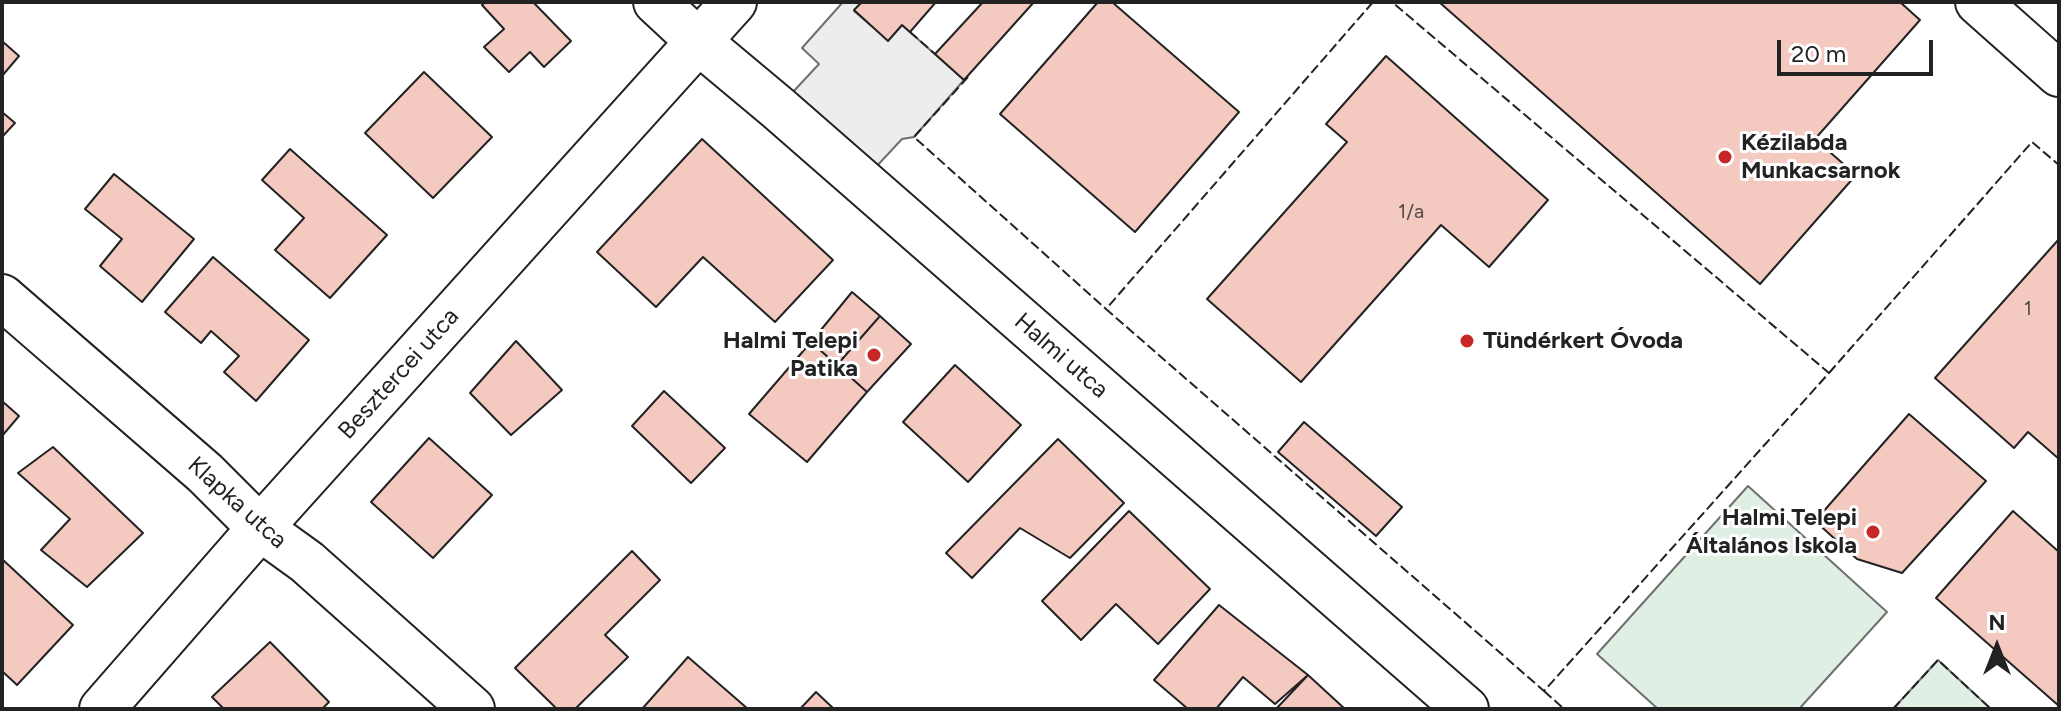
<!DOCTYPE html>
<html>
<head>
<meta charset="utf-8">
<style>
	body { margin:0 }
	#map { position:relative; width:2061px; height:711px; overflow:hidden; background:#fff; font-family:Figtree,sans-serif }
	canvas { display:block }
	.frame { position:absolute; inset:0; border:4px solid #222; pointer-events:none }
	.north { position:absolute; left:1957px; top:607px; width:80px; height:80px; -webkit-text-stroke:6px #fff; paint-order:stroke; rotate:0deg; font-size:22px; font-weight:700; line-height:32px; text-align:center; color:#222 }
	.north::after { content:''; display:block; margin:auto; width:28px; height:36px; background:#222; clip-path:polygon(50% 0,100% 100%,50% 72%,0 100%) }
	.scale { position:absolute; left:1777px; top:40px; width:156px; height:36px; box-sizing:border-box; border:4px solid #222; border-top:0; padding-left:10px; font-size:24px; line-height:28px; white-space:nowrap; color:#222; -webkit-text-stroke:6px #fff; paint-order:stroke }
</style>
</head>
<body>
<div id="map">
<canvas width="2061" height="711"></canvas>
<div class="frame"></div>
<div class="north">N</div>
<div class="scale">20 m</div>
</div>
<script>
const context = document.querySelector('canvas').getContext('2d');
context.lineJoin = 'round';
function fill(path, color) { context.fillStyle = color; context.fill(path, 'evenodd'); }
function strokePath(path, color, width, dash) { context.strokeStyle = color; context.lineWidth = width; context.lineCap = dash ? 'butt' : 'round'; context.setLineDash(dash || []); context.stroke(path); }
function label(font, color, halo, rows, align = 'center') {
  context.font = font + ' Figtree,sans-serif'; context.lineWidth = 6; context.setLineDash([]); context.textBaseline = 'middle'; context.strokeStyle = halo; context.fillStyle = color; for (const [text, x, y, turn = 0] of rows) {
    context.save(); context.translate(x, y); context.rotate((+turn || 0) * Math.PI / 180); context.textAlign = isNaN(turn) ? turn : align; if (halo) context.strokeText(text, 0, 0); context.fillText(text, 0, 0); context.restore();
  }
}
const green = new Path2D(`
	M 1748,486 L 1887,612 L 1799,709 L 1658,709 L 1597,654 Z
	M 1938,660 L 1991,709 L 1893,709 Z`);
const parking = new Path2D(`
	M 843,2 L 862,2 L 854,11 L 888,40 L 902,25 L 964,80 L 914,137 L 902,139 L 862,182 L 778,108 L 819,64 L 802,48 Z`);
const building = new Path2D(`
	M 485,2 L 533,2 L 571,41 L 544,67 L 530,52 L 509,72 L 484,47 L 504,29 L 482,5 Z
	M 862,2 L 936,2 L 910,32 L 902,25 L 888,41 L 854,10 Z
	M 983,2 L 1034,2 L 964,80 L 935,54 Z
	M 1098,2 L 1112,2 L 1239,112 L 1135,232 L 1000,114 Z
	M 1439,2 L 1900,2 L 1920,20 L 1815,139 L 1856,175 L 1760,284 Z
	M 2,41 L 19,56 L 2,76 Z
	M 1386,56 L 1548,200 L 1489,267 L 1441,225 L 1301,382 L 1207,299 L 1347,142 L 1326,124 Z
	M 424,72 L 492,137 L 433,198 L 365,133 Z
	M 2,112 L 15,123 L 2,137 Z
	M 702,139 L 833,260 L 775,322 L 703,257 L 656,307 L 597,252 Z
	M 290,149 L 387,235 L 330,298 L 275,250 L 304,218 L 262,180 Z
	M 114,174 L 194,239 L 142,302 L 100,266 L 122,239 L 85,209 Z
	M 2059,239 L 2059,459 L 2028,432 L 2014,448 L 1935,378 Z
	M 213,257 L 309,340 L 256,401 L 224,372 L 239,356 L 211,331 L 201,343 L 165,312 Z
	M 852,292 L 880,316 L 837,365 L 811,342 Z
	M 880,316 L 911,344 L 867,392 L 837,365 Z
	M 516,341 L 562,390 L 511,435 L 470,393 Z
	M 811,342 L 867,392 L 807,462 L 749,414 Z
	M 955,365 L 1021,425 L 968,482 L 903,422 Z
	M 664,391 L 725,448 L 691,483 L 632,426 Z
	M 2,401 L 19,416 L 2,436 Z
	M 1909,414 L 1986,481 L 1902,573 L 1857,559 L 1815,521 Z
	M 1304,422 L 1402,507 L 1376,536 L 1278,452 Z
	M 429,438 L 492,495 L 433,558 L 371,502 Z
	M 1058,439 L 1124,503 L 1070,558 L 1020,528 L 972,578 L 946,553 Z
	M 53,447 L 143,533 L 87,587 L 41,550 L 70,519 L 18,473 Z
	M 1129,511 L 1210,589 L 1158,644 L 1116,604 L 1081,640 L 1042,601 Z
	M 2013,511 L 2059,552 L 2059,706 L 1936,598 Z
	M 632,551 L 660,580 L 605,635 L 628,657 L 575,709 L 557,709 L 515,668 Z
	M 2,559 L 73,625 L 17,685 L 2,671 Z
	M 1219,605 L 1308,675 L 1275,704 L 1243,677 L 1216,709 L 1188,709 L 1154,680 Z
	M 270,642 L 329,702 L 322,709 L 224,709 L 212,697 Z
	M 688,657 L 748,709 L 642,709 Z
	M 1308,675 L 1345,709 L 1276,709 Z
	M 816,692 L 834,709 L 800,709 Z`);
const minor = new Path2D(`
	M 656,2 L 699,42 L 778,108 L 1466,709
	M 1978,2 L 2059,74
	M 2,297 L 205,473 L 260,528 L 307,562 L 472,709
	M 102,709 L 260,528 L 734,2`);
const fence = new Path2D(`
	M 1373,2 L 1106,309 L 1544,691 L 1829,373 L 1392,2
	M 910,32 L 935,54
	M 968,77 L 914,137 L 1106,309
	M 1829,373 L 2032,142 L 2059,165
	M 1544,691 L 1564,709
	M 1893,709 L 1938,660 L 1991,709`);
const markers = [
	[1725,157,8,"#c62828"],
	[1467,341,8,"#c62828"],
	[874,355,8,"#c62828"],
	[1873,532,8,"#c62828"]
];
const numberNames = [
	["1/a",1411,212],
	["1",2028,309]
];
const poiNames = [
	["Kézilabda",1741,143],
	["Munkacsarnok",1741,171],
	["Halmi Telepi",858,341,"right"],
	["Patika",858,369,"right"],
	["Tündérkert Óvoda",1483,341],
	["Halmi Telepi",1857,518,"right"],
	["Általános Iskola",1857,546,"right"]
];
const streetNames = [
	["Halmi utca",1061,356,41],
	["Besztercei utca",399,374,-48],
	["Klapka utca",237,503,42]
];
fill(green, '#e0efe3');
strokePath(green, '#6f6f6f', 2);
fill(parking, '#ededed');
strokePath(parking, '#6f6f6f', 2);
fill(building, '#f3c9c0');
strokePath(building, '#222', 2);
strokePath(minor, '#222', 48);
strokePath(minor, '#fff', 44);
strokePath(fence, '#222', 2, [10, 4]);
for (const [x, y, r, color] of markers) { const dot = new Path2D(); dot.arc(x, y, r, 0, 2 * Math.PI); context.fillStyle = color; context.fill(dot); strokePath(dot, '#fff', 3); }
label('20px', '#564c4a', null, numberNames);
label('bold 24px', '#222', '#fff', poiNames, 'left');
label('24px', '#222', '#fff', streetNames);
</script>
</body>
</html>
